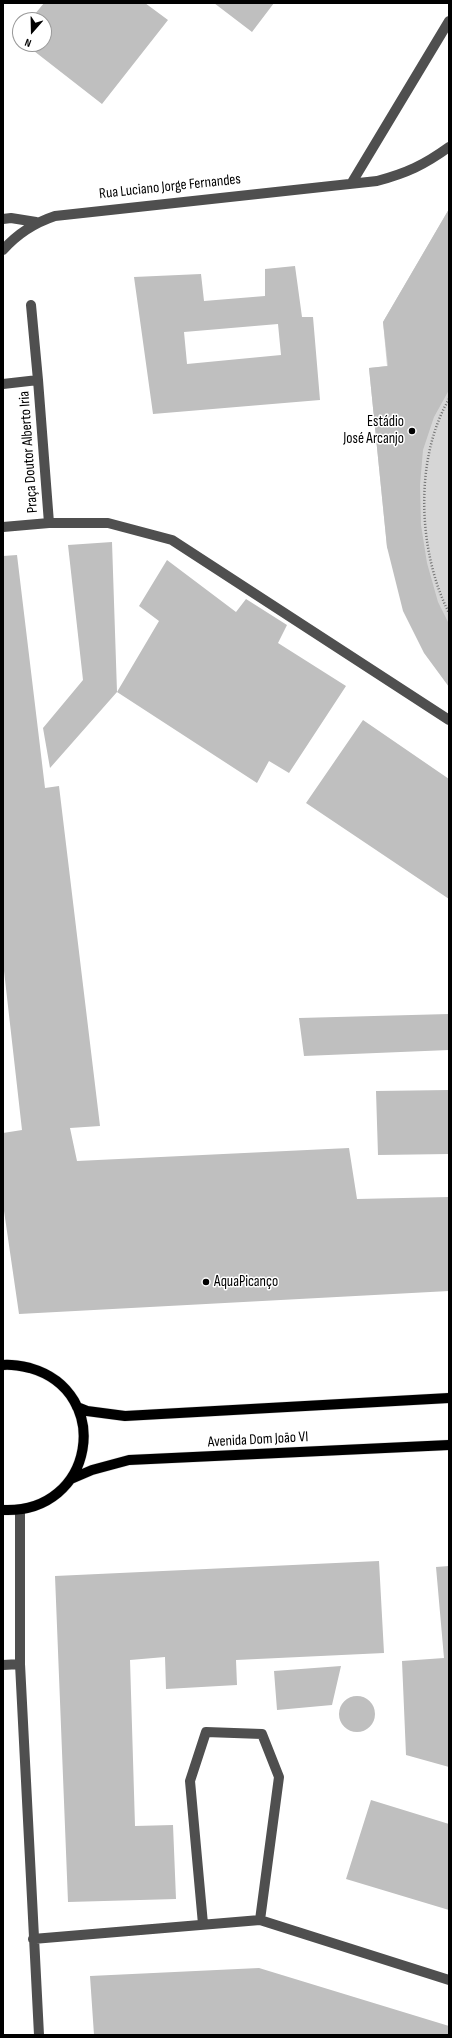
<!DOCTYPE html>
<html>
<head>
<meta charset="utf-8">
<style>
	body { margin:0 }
	#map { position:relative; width:452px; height:2038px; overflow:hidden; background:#fff; font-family:"Sofia Sans Condensed",sans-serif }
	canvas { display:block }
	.frame { position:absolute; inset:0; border:4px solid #000; pointer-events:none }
	.north { position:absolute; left:12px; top:12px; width:40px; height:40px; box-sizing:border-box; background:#fff; border:1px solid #999; border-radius:50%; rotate:200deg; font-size:11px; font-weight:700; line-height:16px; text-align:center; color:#000 }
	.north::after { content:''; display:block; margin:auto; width:14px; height:18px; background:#000; clip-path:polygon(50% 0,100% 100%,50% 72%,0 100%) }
</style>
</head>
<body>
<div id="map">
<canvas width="452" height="2038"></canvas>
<div class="frame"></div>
<div class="north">N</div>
</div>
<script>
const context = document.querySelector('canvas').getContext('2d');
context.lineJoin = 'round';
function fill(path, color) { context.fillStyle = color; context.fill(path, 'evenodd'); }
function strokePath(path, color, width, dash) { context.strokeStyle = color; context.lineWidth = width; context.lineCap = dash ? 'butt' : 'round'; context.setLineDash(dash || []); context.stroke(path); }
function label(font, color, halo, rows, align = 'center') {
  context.font = font + ' "Sofia Sans Condensed",sans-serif'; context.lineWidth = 3; context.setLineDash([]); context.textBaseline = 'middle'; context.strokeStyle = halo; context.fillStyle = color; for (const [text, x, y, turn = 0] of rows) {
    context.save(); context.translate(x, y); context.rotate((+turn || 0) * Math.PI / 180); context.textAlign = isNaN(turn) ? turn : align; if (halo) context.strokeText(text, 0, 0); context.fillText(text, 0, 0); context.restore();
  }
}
const green = new Path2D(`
	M 449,209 L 449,687 L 387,547 L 369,368 L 387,366 L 383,322 Z`);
const building = new Path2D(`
	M 44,3 L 145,3 L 168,20 L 102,104 L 25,44 L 44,44 L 44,20 L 30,20 Z
	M 214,3 L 274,3 L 252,32 Z
	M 449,209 L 449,390 L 434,417 L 423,450 L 420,485 L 421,525 L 427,563 L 438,602 L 449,624 L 449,687 L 424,653 L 403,611 L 387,547 L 369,368 L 388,366 L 383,322 Z
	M 295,266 L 302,317 L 313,317 L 320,400 L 153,414 L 134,277 L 201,274 L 204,301 L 265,296 L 265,269 ZM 278,324 L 281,355 L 187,364 L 184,332 Z
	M 112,542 L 117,692 L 50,768 L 43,728 L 83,680 L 68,545 Z
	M 17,555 L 45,788 L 59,786 L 100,1126 L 70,1128 L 77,1161 L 349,1148 L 357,1199 L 449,1197 L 449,1291 L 19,1314 L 3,1204 L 3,1133 L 22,1130 L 3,962 L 3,556 Z
	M 167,560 L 236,612 L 246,599 L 287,625 L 278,643 L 346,686 L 289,773 L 269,761 L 257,783 L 117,692 L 159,621 L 139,606 Z
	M 363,720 L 449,779 L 449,899 L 306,803 Z
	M 449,1014 L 449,1050 L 304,1056 L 299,1018 Z
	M 449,1090 L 449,1154 L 378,1155 L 376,1091 Z
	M 379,1561 L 384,1653 L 236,1660 L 237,1685 L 166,1689 L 165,1657 L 130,1660 L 135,1826 L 173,1825 L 176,1899 L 68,1902 L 55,1576 Z
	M 449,1566 L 449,1767 L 406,1755 L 402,1661 L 444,1658 L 436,1567 Z
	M 341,1666 L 332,1705 L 277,1710 L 274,1671 Z
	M339 1714a18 18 0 1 1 36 0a18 18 0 1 1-36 0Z
	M 371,1800 L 449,1824 L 449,1910 L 346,1879 Z
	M 259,1968 L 449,2026 L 449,2035 L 94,2035 L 90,1976 Z`);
const path = new Path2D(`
	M 449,399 C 414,459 418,552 449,613`);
const minor = new Path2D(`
	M 351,184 L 449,21
	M 3,219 L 11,218 L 36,222
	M 3,250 C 18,233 34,223 55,216 L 377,181 C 407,173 424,165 449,147
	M 31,305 L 38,380 L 49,523
	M 3,384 L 38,380
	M 3,527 L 49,523 L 108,523 L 172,540 L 449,720
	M 20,1510 L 20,1664 L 39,2035
	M 3,1665 L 20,1664
	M 203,1924 L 190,1781 L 206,1732 L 262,1734 L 279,1777 L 260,1920
	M 33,1939 L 260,1920 L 449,1980`);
const major = new Path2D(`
	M 3,1365 C 12,1364 21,1366 30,1368 C 114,1392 95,1514 3,1510
	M 77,1407 L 87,1411 L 125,1416 L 449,1398
	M 71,1479 L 92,1470 L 129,1460 L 449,1445`);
const markers = [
	[412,431,4,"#000"],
	[206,1282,4,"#000"]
];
const streetNames = [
	["Rua Luciano Jorge Fernandes",170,187,-6],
	["Praça Doutor Alberto Iria",29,452,-94],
	["Avenida Dom João VI",258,1440,-3]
];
const poiNames = [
	["Estádio",404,422],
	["José Arcanjo",404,439],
	["AquaPicanço",214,1282,"left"]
];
fill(green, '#d6d6d6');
fill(building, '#bfbfbf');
strokePath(major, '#dbdbdb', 11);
strokePath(path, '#717171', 2.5, [1, 2]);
strokePath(minor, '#4f4f4f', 10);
strokePath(major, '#000', 10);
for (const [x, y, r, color] of markers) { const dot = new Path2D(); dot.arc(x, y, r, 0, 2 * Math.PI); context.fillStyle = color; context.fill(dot); strokePath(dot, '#fff', 1.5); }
label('15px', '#000', '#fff', streetNames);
label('15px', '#000', '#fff', poiNames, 'right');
</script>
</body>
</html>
